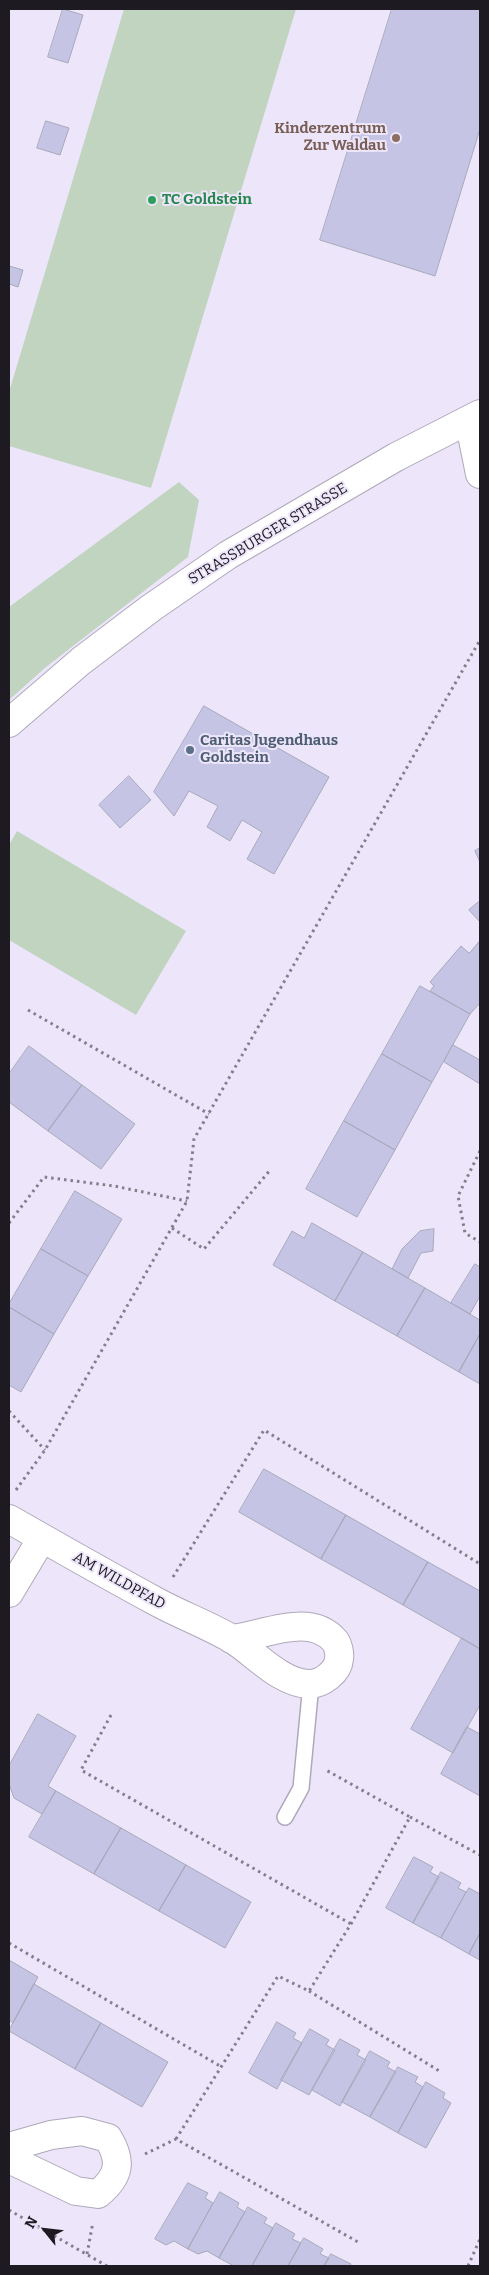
<!DOCTYPE html>
<html>
<head>
<meta charset="utf-8">
<style>
	body { margin:0 }
	#map { position:relative; width:489px; height:2275px; overflow:hidden; background:#ede6fa; font-family:Bitter,serif }
	canvas { display:block }
	.frame { position:absolute; inset:0; border:10px solid #1d1a21; pointer-events:none }
	.north { position:absolute; left:20px; top:2205px; width:50px; height:50px; -webkit-text-stroke:4px #ede6fa; paint-order:stroke; rotate:299deg; font-size:14px; font-weight:700; line-height:20px; text-align:center; color:#1d1a21 }
	.north::after { content:''; display:block; margin:auto; width:18px; height:22px; background:#1d1a21; clip-path:polygon(50% 0,100% 100%,50% 72%,0 100%) }
</style>
</head>
<body>
<div id="map">
<canvas width="489" height="2275"></canvas>
<div class="frame"></div>
<div class="north">N</div>
</div>
<script>
const context = document.querySelector('canvas').getContext('2d');
context.lineJoin = 'round';
function fill(path, color) { context.fillStyle = color; context.fill(path, 'evenodd'); }
function strokePath(path, color, width, dash) { context.strokeStyle = color; context.lineWidth = width; context.lineCap = dash ? 'butt' : 'round'; context.setLineDash(dash || []); context.stroke(path); }
function label(font, color, halo, rows, align = 'center') {
  context.font = font + ' Bitter,serif'; context.lineWidth = 4; context.setLineDash([]); context.textBaseline = 'middle'; context.strokeStyle = halo; context.fillStyle = color; for (const [text, x, y, turn = 0] of rows) {
    context.save(); context.translate(x, y); context.rotate((+turn || 0) * Math.PI / 180); context.textAlign = isNaN(turn) ? turn : align; if (halo) context.strokeText(text, 0, 0); context.fillText(text, 0, 0); context.restore();
  }
}
const green = new Path2D(`
	M 124,9 L 296,9 L 151,488 L 9,446 L 9,392 Z
	M 179,482 L 199,500 L 188,557 L 46,667 L 9,700 L 9,607 Z
	M 17,831 L 186,931 L 136,1015 L 9,940 L 9,845 Z`);
const building = new Path2D(`
	M 63,9 L 83,15 L 68,63 L 48,57 Z
	M 392,9 L 480,9 L 480,129 L 435,276 L 320,240 Z
	M 46,121 L 69,128 L 60,155 L 37,148 Z
	M 9,266 L 23,270 L 18,287 L 9,284 Z
	M 204,706 L 329,777 L 274,874 L 247,859 L 262,832 L 242,820 L 230,841 L 207,827 L 218,806 L 189,791 L 174,816 L 154,792 Z
	M 129,776 L 151,800 L 120,828 L 99,805 Z
	M 480,848 L 480,862 L 475,851 Z
	M 480,901 L 480,922 L 469,910 Z
	M 480,941 L 480,1003 L 470,1014 L 430,991 L 434,986 L 430,982 L 461,946 L 469,953 Z
	M 420,986 L 470,1014 L 432,1082 L 382,1054 Z
	M 453,1045 L 480,1060 L 480,1084 L 444,1062 Z
	M 29,1046 L 82,1085 L 48,1131 L 9,1102 L 9,1074 Z
	M 382,1054 L 432,1082 L 395,1150 L 344,1121 Z
	M 82,1085 L 135,1124 L 101,1169 L 48,1131 Z
	M 344,1121 L 395,1150 L 357,1217 L 306,1189 Z
	M 75,1191 L 122,1219 L 88,1276 L 41,1249 Z
	M 312,1223 L 363,1252 L 335,1301 L 273,1265 L 292,1231 L 304,1238 Z
	M 434,1229 L 433,1251 L 421,1253 L 408,1278 L 392,1269 L 402,1249 L 420,1231 Z
	M 41,1249 L 88,1276 L 54,1334 L 9,1307 L 9,1304 Z
	M 363,1252 L 425,1288 L 397,1336 L 335,1301 Z
	M 475,1264 L 480,1267 L 480,1296 L 470,1314 L 451,1303 Z
	M 425,1288 L 480,1320 L 480,1334 L 459,1372 L 397,1336 Z
	M 9,1307 L 54,1334 L 21,1392 L 9,1385 Z
	M 480,1334 L 480,1384 L 459,1372 Z
	M 264,1469 L 346,1515 L 321,1559 L 239,1512 Z
	M 346,1515 L 428,1562 L 403,1605 L 321,1559 Z
	M 428,1562 L 480,1591 L 480,1649 L 403,1605 Z
	M 462,1638 L 480,1649 L 480,1705 L 453,1753 L 411,1729 Z
	M 38,1714 L 76,1736 L 48,1786 L 56,1791 L 42,1814 L 14,1798 L 9,1784 L 9,1766 Z
	M 467,1727 L 480,1734 L 480,1796 L 441,1774 Z
	M 56,1791 L 121,1828 L 94,1874 L 29,1837 Z
	M 121,1828 L 186,1865 L 159,1911 L 94,1874 Z
	M 414,1857 L 433,1867 L 430,1872 L 439,1877 L 413,1923 L 386,1908 Z
	M 186,1865 L 251,1902 L 225,1948 L 159,1911 Z
	M 441,1872 L 461,1883 L 458,1888 L 466,1892 L 441,1938 L 413,1923 Z
	M 469,1888 L 480,1894 L 480,1933 L 469,1954 L 441,1938 Z
	M 480,1933 L 480,1960 L 469,1954 Z
	M 9,1960 L 38,1977 L 13,2023 L 9,2020 Z
	M 34,1984 L 101,2023 L 75,2069 L 9,2031 Z
	M 277,2022 L 296,2033 L 293,2038 L 302,2043 L 277,2089 L 249,2073 Z
	M 101,2023 L 168,2062 L 142,2107 L 75,2069 Z
	M 310,2029 L 329,2040 L 326,2045 L 335,2050 L 309,2095 L 281,2080 Z
	M 340,2039 L 360,2050 L 357,2055 L 366,2060 L 340,2106 L 312,2090 Z
	M 370,2051 L 390,2062 L 387,2067 L 396,2072 L 370,2117 L 342,2102 Z
	M 398,2067 L 418,2077 L 415,2082 L 423,2087 L 398,2133 L 370,2117 Z
	M 426,2082 L 445,2093 L 443,2098 L 451,2103 L 426,2148 L 398,2133 Z
	M 188,2183 L 208,2193 L 205,2198 L 213,2203 L 188,2249 L 174,2241 L 166,2245 L 155,2239 Z
	M 220,2192 L 239,2203 L 237,2207 L 245,2212 L 219,2258 L 207,2251 L 198,2254 L 188,2249 Z
	M 248,2207 L 267,2218 L 264,2223 L 273,2228 L 252,2266 L 234,2266 L 219,2258 Z
	M 276,2223 L 295,2234 L 292,2239 L 301,2243 L 288,2266 L 252,2266 Z
	M 304,2238 L 323,2249 L 320,2254 L 329,2258 L 324,2266 L 288,2266 Z
	M 331,2254 L 351,2264 L 350,2266 L 324,2266 Z`);
const path = new Path2D(`
	M 28,1010 L 209,1114
	M 480,1151 L 458,1196 L 465,1233 L 480,1242
	M 9,1223 L 44,1177 L 114,1186 L 187,1201
	M 172,1228 L 204,1249 L 271,1169
	M 9,1411 L 45,1450
	M 16,1490 L 45,1450 L 187,1201 L 194,1139 L 480,640
	M 173,1577 L 264,1430 L 480,1564
	M 111,1715 L 81,1770 L 351,1924
	M 410,1817 L 480,1855
	M 9,1943 L 220,2066
	M 309,1991 L 441,2072
	M 176,2139 L 278,1976 L 309,1991 L 351,1924 L 410,1817 L 326,1770
	M 145,2154 L 176,2139 L 358,2242
	M 9,2210 L 107,2266
	M 87,2254 L 93,2222
	M 468,2266 L 480,2239`);
const lane = new Path2D(`
	M 285,1817 L 301,1788 L 311,1684`);
const street = new Path2D(`
	M 469,420 L 480,474
	M 9,723 L 81,661 L 151,608 L 228,555 L 396,457 L 480,414
	M 9,1519 C 58,1547 107,1575 157,1602 C 181,1615 208,1625 232,1639 C 255,1653 280,1683 309,1684 C 322,1684 338,1672 339,1659 C 340,1654 338,1645 335,1641 C 310,1611 263,1636 231,1639
	M 9,1593 L 42,1538
	M 9,2147 L 51,2135 L 82,2131 L 108,2138 C 122,2161 120,2176 98,2194 L 76,2191 L 9,2159`);
const markers = [
	[396,138,5,"#8d6e63"],
	[152,200,5,"#2e9e5b"],
	[190,750,5,"#5c6f8a"]
];
const educationNames = [
	["Kinderzentrum",386,129],
	["Zur Waldau",386,146]
];
const leisureNames = [
	["TC Goldstein",162,200]
];
const streetNames = [
	["STRASSBURGER STRASSE",268,534,-31],
	["AM WILDPFAD",119,1581,29]
];
const serviceNames = [
	["Caritas Jugendhaus",200,741],
	["Goldstein",200,758]
];
fill(green, '#c0d4c0');
fill(building, '#c5c4e4');
strokePath(building, '#a8a8bb', 1);
strokePath(lane, '#afa8bb', 18);
strokePath(street, '#afa8bb', 30);
strokePath(path, '#837e8b', 3, [2.5, 4]);
strokePath(lane, '#fff', 15);
strokePath(street, '#fff', 28);
for (const [x, y, r, color] of markers) { const dot = new Path2D(); dot.arc(x, y, r, 0, 2 * Math.PI); context.fillStyle = color; context.fill(dot); strokePath(dot, '#ede6fa', 2); }
label('bold 15px', '#785e54', '#ede6fa', educationNames, 'right');
label('bold 15px', '#27864d', '#ede6fa', leisureNames, 'left');
label('15px', '#1d1a21', '#ede6fa', streetNames);
label('bold 15px', '#4e5e75', '#ede6fa', serviceNames, 'left');
</script>
</body>
</html>
